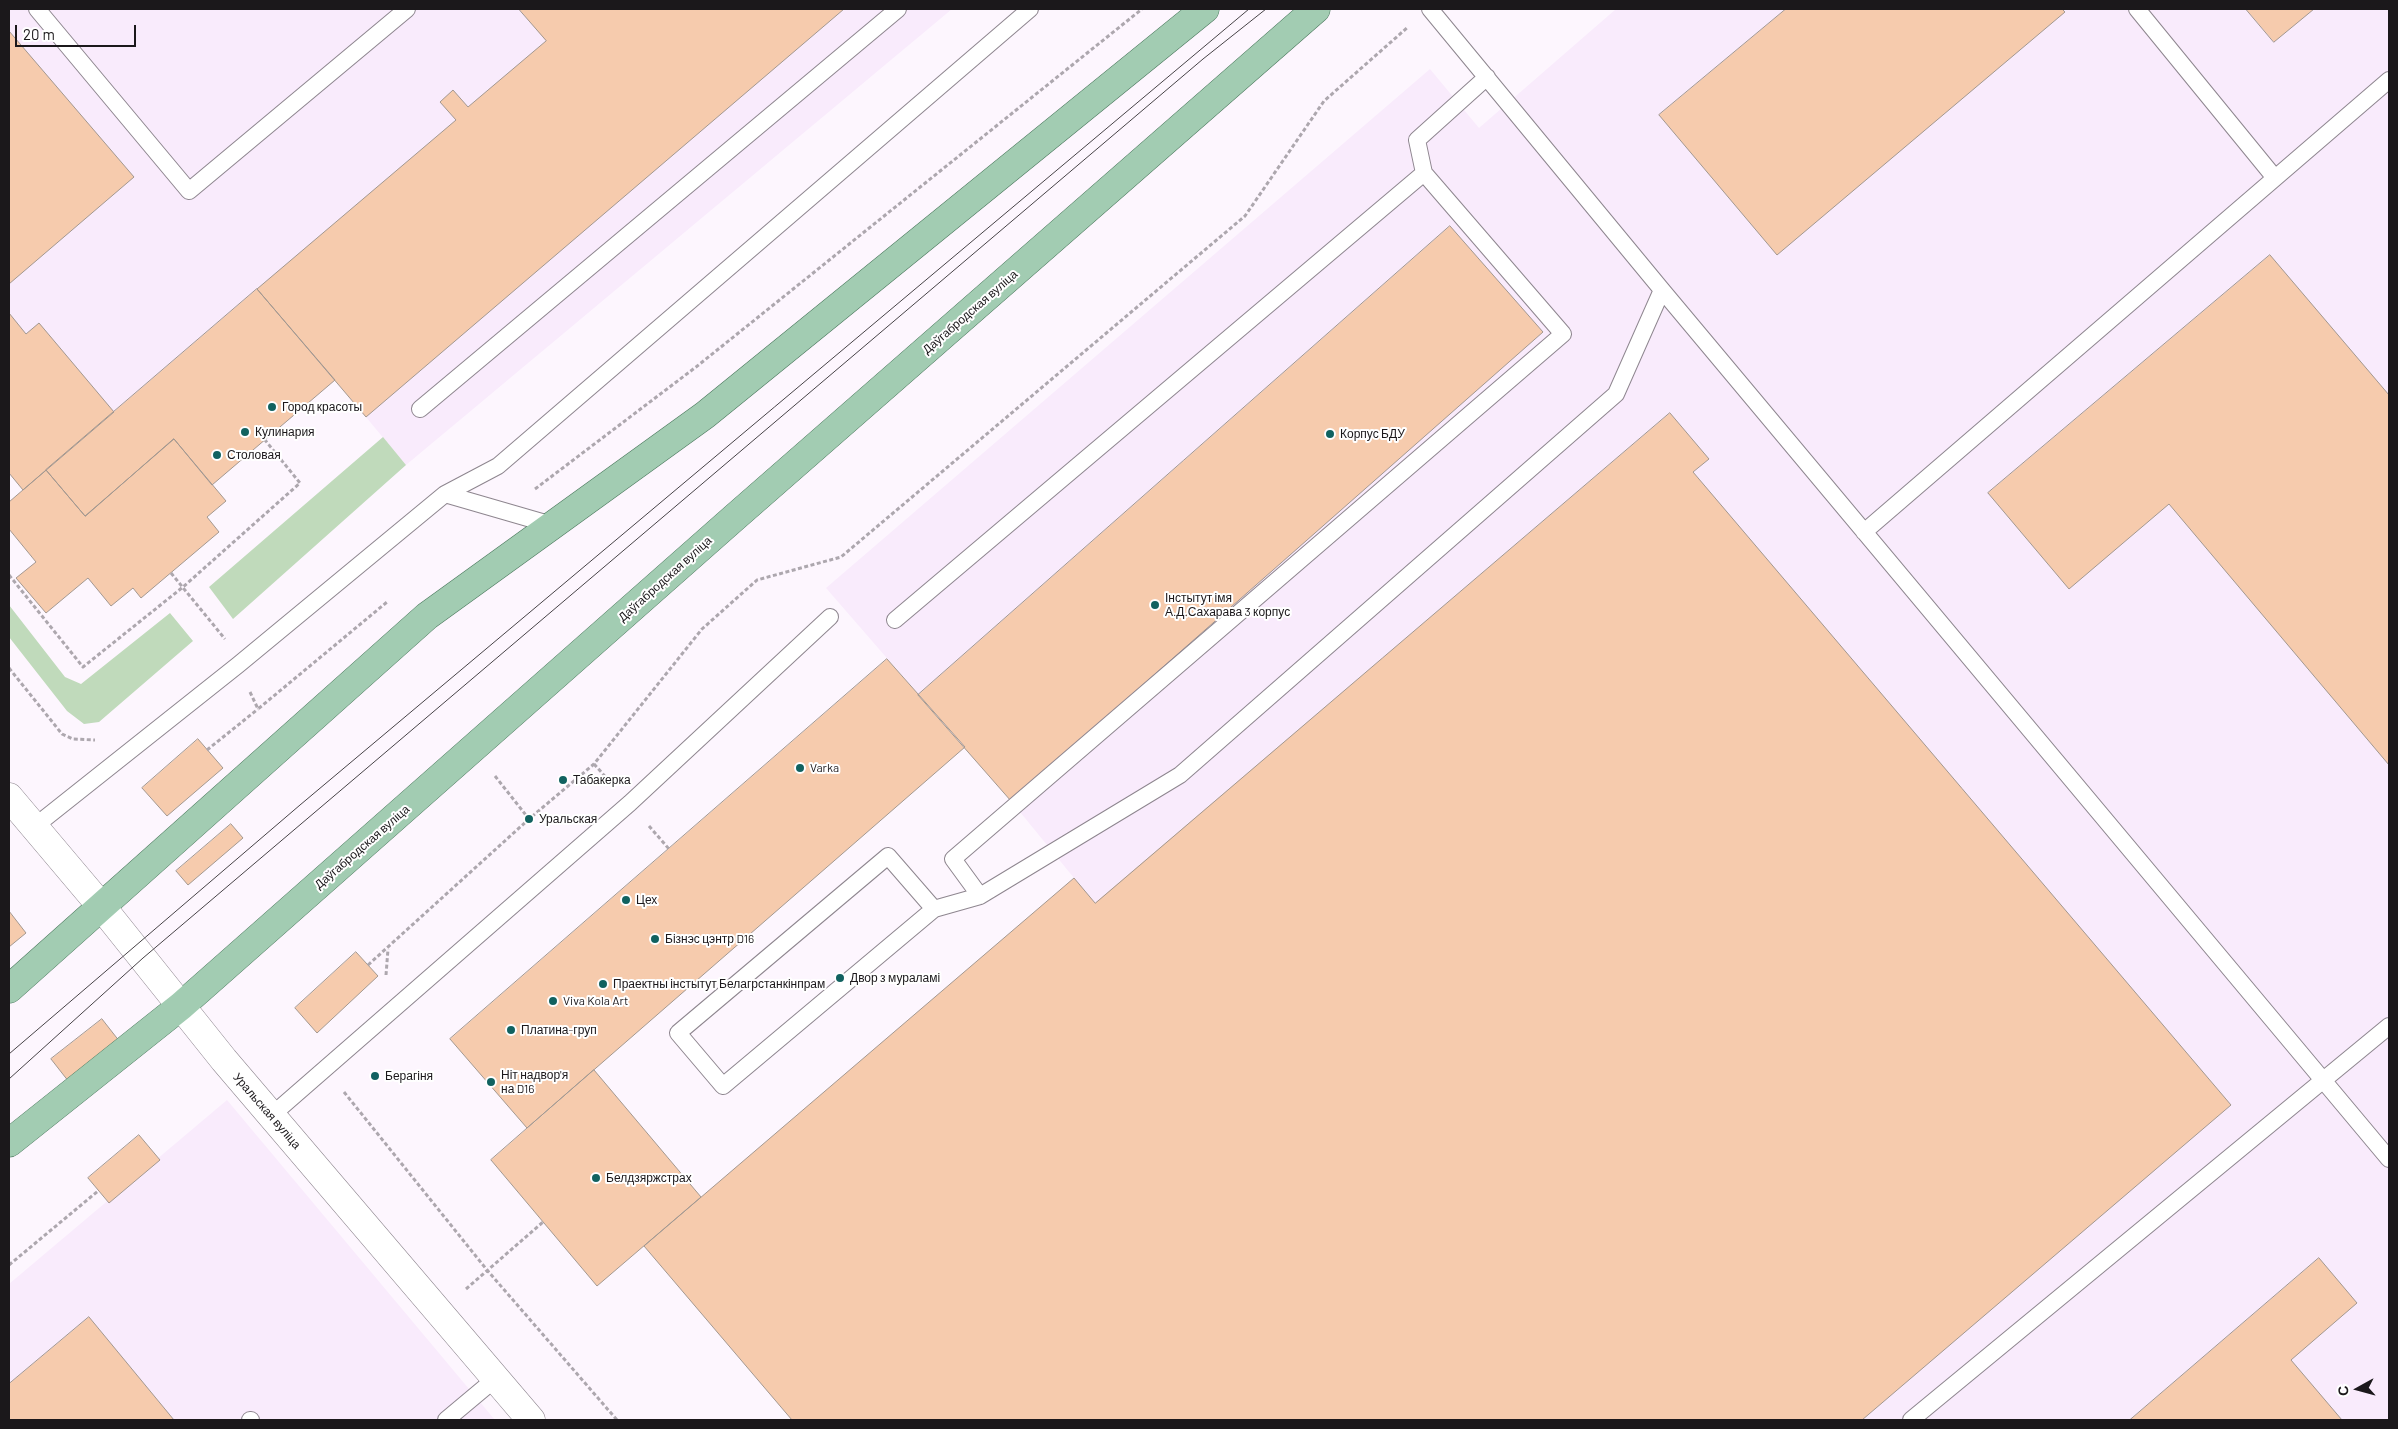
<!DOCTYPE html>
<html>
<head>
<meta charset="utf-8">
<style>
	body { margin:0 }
	#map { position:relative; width:2398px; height:1429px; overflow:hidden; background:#fdf6fe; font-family:Barlow,sans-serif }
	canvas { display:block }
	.frame { position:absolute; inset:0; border:10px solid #1b181b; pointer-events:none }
	.north { position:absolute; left:2333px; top:1364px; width:50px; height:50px; -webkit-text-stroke:4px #fff; paint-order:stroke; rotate:263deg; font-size:14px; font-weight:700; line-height:20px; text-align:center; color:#1b181b }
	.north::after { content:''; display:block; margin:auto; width:18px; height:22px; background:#1b181b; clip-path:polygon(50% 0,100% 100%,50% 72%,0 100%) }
	.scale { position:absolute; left:15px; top:25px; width:121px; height:22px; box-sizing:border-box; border:2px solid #1b181b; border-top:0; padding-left:6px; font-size:15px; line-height:18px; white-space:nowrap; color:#1b181b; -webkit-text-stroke:4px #fff; paint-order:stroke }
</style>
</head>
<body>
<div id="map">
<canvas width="2398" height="1429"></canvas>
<div class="frame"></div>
<div class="north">С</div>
<div class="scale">20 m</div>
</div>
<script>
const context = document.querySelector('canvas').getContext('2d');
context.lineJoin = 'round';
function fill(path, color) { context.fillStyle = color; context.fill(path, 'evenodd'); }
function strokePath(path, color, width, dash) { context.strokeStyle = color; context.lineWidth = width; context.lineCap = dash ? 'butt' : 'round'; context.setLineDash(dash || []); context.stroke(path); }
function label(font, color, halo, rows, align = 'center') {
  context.font = font + ' Barlow,sans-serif'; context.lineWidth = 4; context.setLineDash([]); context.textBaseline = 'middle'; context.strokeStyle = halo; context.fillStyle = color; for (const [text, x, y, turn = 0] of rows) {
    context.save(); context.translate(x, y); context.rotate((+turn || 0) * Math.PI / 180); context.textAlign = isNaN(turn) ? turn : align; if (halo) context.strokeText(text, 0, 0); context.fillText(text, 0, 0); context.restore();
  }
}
const built = new Path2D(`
	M 9,9 L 952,9 L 406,465 L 335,380 L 212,485 L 207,517 L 219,532 L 141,598 L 133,588 L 111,606 L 87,578 L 46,613 L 16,578 L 36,561 L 9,529 L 9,502 L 23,490 L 9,473 Z
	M 1616,9 L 2389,9 L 2389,1420 L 792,1420 L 644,1246 L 1074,878 L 1011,801 L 826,588 L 1430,69 L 1479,128 Z
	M 227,1100 L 495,1420 L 9,1420 L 9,1284 Z`);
const green = new Path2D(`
	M 383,437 L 406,465 L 233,619 L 209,587 Z
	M 9,605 L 65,677 L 81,684 L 170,613 L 193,641 L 99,722 L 84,724 L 67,711 L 9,637 Z`);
const building = new Path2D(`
	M 519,9 L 844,9 L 366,417 L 257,289 L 456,120 L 440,102 L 453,90 L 468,107 L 546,41 Z
	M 1786,9 L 2062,9 L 2065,12 L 1777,255 L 1659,115 Z
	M 2246,9 L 2314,9 L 2274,42 Z
	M 9,31 L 134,177 L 9,284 Z
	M 1450,226 L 1543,332 L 1011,801 L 918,695 Z
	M 2270,255 L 2389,395 L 2389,765 L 2169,504 L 2069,589 L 1988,493 Z
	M 257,289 L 335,380 L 212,485 L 174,439 L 85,516 L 46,470 Z
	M 9,313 L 26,334 L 39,323 L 114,412 L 23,490 L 9,473 Z
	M 1670,413 L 1709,459 L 1693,472 L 2231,1105 L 1862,1420 L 792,1420 L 644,1246 L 1074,878 L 1095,903 Z
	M 174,439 L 226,501 L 207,517 L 219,532 L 141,598 L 133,588 L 111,606 L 88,578 L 46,613 L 16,578 L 36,562 L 9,529 L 9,502 L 46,470 L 85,516 Z
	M 887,659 L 965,747 L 527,1128 L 450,1039 Z
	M 198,739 L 223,768 L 167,816 L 142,788 Z
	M 231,824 L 243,838 L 188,885 L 176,871 Z
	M 9,911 L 26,933 L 9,947 Z
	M 356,952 L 378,976 L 317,1033 L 295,1008 Z
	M 102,1019 L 120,1042 L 69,1082 L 51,1059 Z
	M 594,1070 L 701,1197 L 597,1286 L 491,1160 Z
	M 139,1135 L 160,1160 L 109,1203 L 88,1178 Z
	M 2319,1258 L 2357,1303 L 2291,1360 L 2342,1420 L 2130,1420 Z
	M 89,1317 L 174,1420 L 9,1420 L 9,1384 Z`);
const path = new Path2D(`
	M 535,489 L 696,367 L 1142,9
	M 171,573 L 225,639
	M 9,575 L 83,667 L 183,587 L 300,483 L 265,440
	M 9,668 L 62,734 L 73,739 L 95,740
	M 250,692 L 258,709 L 387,602
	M 207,750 L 258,709
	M 594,764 L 610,782
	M 495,776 L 529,819
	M 649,826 L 669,849
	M 368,965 L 529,819 L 594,764 L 702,629 L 757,580 L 841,557 L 1245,216 L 1324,101 L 1408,27
	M 386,975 L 388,949
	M 344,1092 L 487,1270 L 617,1420
	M 9,1265 L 98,1191
	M 466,1289 L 543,1222`);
const service = new Path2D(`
	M 37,9 L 189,191 L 407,9
	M 1430,9 L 1662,290 L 2389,1159
	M 2137,9 L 2275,178
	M 420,409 L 898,9
	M 445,494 L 552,525
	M 1864,532 L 2389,80
	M 895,620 L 1424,173 L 1417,140 L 1487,77
	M 34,827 L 238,665 L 445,494 L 498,466 L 1030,9
	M 980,896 L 953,859 L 1563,334 L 1424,173
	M 934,909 L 723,1086 L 678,1033 L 888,856 L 934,909 L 980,896 L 1180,775 L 1616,394 L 1662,290
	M 272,1115 L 630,803 L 830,617
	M 250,1420 L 251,1420
	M 446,1420 L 495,1379
	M 1911,1420 L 2389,1026`);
const tertiary = new Path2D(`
	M 9,797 L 101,906 L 224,1060 L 531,1420`);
const primary = new Path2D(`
	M 9,989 L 427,616 L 705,415 L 1205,9
	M 9,1143 L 181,1006 L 735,517 L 1316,9`);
const tram = new Path2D(`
	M 9,1054 L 300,805 L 1249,9
	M 9,1079 L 143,958 L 1203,59 L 1266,9`);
const markers = [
	[272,407,5,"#116260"],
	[245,432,5,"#116260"],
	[1330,434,5,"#116260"],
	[217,455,5,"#116260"],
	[1155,605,5,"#116260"],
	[800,768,5,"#116260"],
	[563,780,5,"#116260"],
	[529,819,5,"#116260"],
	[626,900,5,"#116260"],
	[655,939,5,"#116260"],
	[840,978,5,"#116260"],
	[603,984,5,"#116260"],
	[553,1001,5,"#116260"],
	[511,1030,5,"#116260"],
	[375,1076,5,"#116260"],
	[491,1082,5,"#116260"],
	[596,1178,5,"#116260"]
];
const streetNames = [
	["Даўгабродская вуліца",970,312,-41],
	["Даўгабродская вуліца",665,579,-42],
	["Даўгабродская вуліца",362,847,-41],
	["Уральская вуліца",267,1111,49]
];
const poiNames = [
	["Город красоты",282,407],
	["Кулинария",255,432],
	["Корпус БДУ",1340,434],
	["Столовая",227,455],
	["Інстытут імя",1165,598],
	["А.Д.Сахарава 3 корпус",1165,612],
	["Varka",810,768],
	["Табакерка",573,780],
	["Уральская",539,819],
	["Цех",636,900],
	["Бізнэс цэнтр D16",665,939],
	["Двор з мураламі",850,978],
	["Праектны інстытут Белагрстанкінпрам",613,984],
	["Viva Kola Art",563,1001],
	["Платина-груп",521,1030],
	["Ніт надвор'я",501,1075],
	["на D16",501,1089],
	["Берагіня",385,1076],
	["Белдзяржстрах",606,1178]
];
fill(built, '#f9ebfc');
fill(green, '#c0dabb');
fill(building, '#f6cbad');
strokePath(building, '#a39890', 1);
strokePath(service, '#8e868f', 18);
strokePath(tertiary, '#8e868f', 29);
strokePath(primary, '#4a775c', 29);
strokePath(path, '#ada7ae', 3, [4, 2.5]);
strokePath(service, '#fff', 16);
strokePath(tertiary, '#fff', 28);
strokePath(primary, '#a2ccb2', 28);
strokePath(tram, '#474347', 1);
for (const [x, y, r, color] of markers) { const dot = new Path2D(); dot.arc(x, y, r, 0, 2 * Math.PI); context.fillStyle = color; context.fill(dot); strokePath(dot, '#fff', 2); }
label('12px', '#1b181b', '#fff', streetNames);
label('12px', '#1b181b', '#fff', poiNames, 'left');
</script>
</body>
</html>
